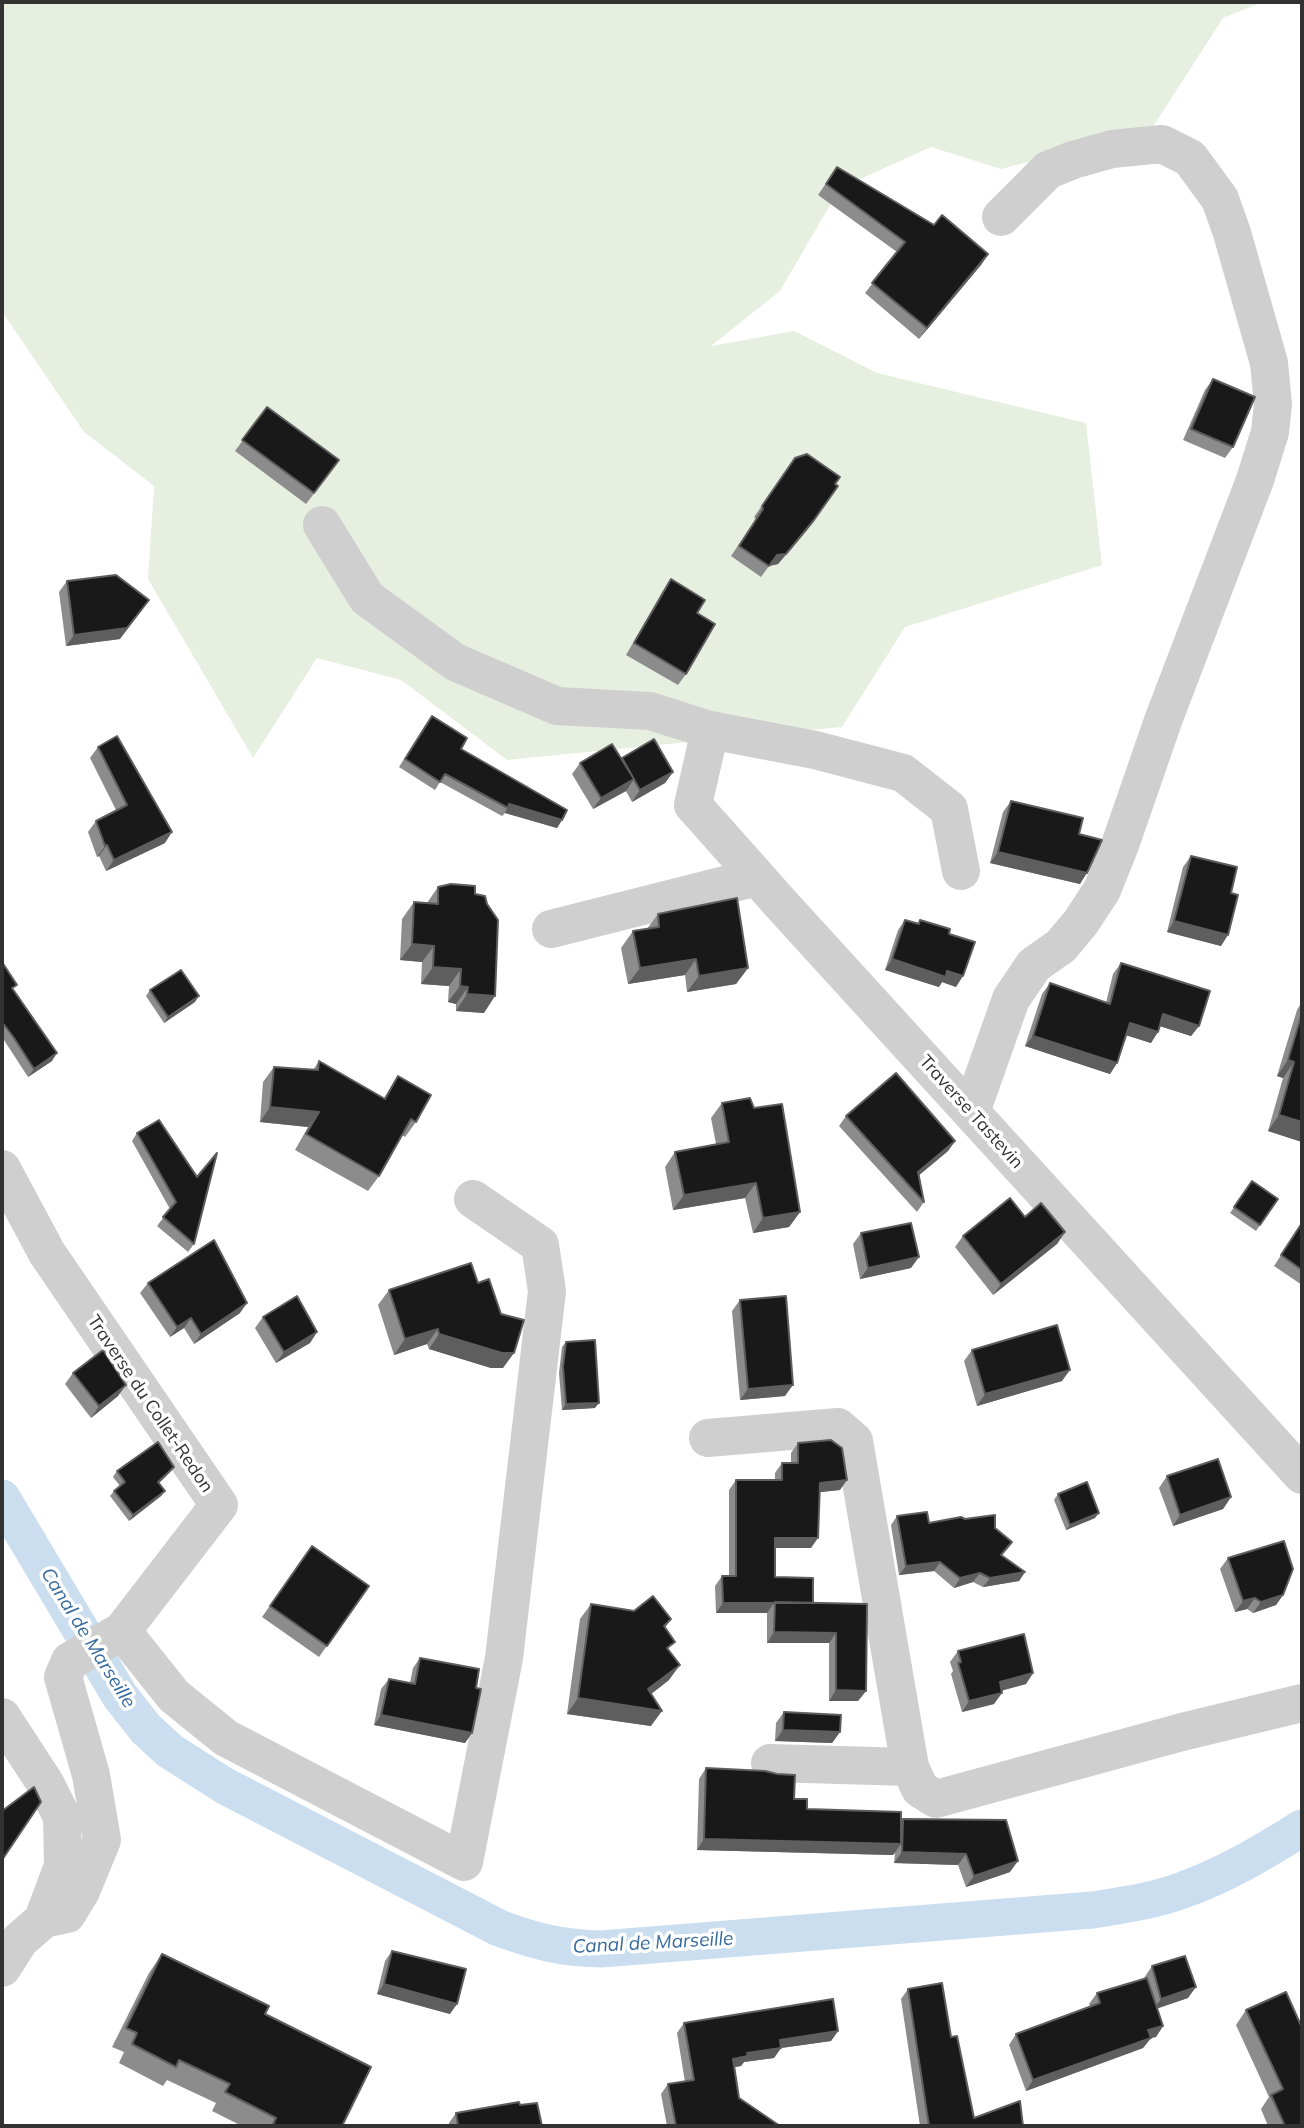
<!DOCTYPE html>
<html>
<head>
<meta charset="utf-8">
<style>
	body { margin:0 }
	#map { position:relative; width:1304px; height:2128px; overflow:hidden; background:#fff; font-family:Mulish,sans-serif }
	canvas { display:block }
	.frame { position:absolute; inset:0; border:4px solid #323232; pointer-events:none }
</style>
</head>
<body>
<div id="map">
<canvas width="1304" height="2128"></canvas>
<div class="frame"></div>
</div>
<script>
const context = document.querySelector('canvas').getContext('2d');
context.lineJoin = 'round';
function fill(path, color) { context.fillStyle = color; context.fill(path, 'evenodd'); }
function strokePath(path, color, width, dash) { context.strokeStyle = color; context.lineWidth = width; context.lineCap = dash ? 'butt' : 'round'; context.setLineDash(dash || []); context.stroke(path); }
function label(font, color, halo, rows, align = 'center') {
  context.font = font + ' Mulish,sans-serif'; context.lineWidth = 7; context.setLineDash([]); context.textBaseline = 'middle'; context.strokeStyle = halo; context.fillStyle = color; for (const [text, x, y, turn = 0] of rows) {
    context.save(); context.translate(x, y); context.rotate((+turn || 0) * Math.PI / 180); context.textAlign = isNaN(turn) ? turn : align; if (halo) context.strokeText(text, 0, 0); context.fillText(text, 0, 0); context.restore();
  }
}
const green = new Path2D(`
	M 2,2 L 1263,2 L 1223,18 L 1151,130 L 1001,169 L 931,147 L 840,188 L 780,291 L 711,346 L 794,331 L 877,373 L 1086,423 L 1102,565 L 905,627 L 842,727 L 507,760 L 401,680 L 317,658 L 253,758 L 148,579 L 154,486 L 84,432 L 3,313 Z`);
const canal = new Path2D(`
	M 2,1498 L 120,1696 L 146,1729 L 170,1751 L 225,1786 L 499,1928 C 537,1942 561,1948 601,1949 L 1093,1910 C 1123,1905 1154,1901 1183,1890 C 1225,1875 1264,1852 1302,1828`);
const minor = new Path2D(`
	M 322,525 L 367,598 L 455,662 L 557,706 L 650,711 L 710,730 L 815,750 L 903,773 L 949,809 L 961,871
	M 710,730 L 693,805 L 781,904 L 1302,1475
	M 551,929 L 757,877
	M 971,1112 L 1011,999 L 1034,965 L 1061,946 L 1081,922 L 1102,890 L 1120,845 L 1164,718 L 1255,480 L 1270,432 L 1273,404 L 1269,363 L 1232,233 L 1220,199 L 1190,158 L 1162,144 L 1112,149 L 1073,160 L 1048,170 L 1001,217
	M 2,1169 L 47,1253 L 219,1505 L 122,1631 L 70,1661 L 63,1677 L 91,1775 L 102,1840 L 81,1891 L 67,1914 L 44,1919 L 20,1940 L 2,1968
	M 708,1438 L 838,1427 L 854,1441 L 910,1767 L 920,1789 L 936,1799 L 1182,1732 L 1302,1703
	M 122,1631 L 174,1696 L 226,1738 L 464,1862 L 504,1658 L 547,1291 L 540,1245 L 473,1199
	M 2,1717 L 45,1783 L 62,1817 L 63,1866 L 45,1914
	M 770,1763 L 910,1767`);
const wall = new Path2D(`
	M 837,167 L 934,225 L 988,254 L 981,265 L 919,339 L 865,293 L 897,252 L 818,195 Z
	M 1213,379 L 1233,447 L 1225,458 L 1183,440 L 1205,390 Z
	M 267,407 L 331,471 L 306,504 L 235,451 Z
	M 795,458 L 835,484 L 806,531 L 778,564 L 769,566 L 761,577 L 731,556 L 756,519 L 754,517 Z
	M 671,579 L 697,613 L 686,674 L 678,685 L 626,655 L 663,591 Z
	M 67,581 L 120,639 L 66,646 L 59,592 Z
	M 426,724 L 562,820 L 557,828 L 505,813 L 502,816 L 440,782 L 435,790 L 399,767 Z
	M 98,747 L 165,843 L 106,871 L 99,856 L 97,857 L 88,832 L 96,821 L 116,810 L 90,758 Z
	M 621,759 L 673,772 L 665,783 L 632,802 L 626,791 L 593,809 L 572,774 L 580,763 Z
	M 1011,801 L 1079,834 L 1080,884 L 990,863 L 1003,812 Z
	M 1191,856 L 1231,893 L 1221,946 L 1167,932 L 1183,867 Z
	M 438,887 L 475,894 L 484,1013 L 456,1011 L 456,1004 L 448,1002 L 449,986 L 421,984 L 422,962 L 400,960 L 402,919 L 414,902 L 427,903 Z
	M 658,914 L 748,968 L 736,984 L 687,992 L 685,975 L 628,984 L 621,948 L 633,931 L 647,929 Z
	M 905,920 L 917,924 L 920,920 L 949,934 L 956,987 L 942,982 L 939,987 L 885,970 L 898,930 Z
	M 2,962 L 13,990 L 52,1061 L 28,1077 L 2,1037 Z
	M 1121,963 L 1199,1026 L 1191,1036 L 1160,1026 L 1151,1043 L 1126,1035 L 1117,1063 L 1110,1074 L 1025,1046 L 1042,994 L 1050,983 L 1106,1003 L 1113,974 Z
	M 150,990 L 195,1002 L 164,1023 L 146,996 Z
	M 1302,1002 L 1302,1142 L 1268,1131 L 1283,1078 L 1277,1076 L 1297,1010 Z
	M 319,1061 L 384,1098 L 398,1076 L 416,1122 L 405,1137 L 402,1135 L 379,1176 L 368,1191 L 295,1150 L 308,1127 L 260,1122 L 263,1082 L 274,1067 L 313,1070 Z
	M 722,1103 L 754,1108 L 800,1212 L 789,1227 L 753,1233 L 745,1198 L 673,1210 L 665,1167 L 675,1152 L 716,1144 L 711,1118 Z
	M 846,1116 L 955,1141 L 948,1151 L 919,1175 L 924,1202 L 917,1212 L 839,1126 Z
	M 137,1133 L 197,1177 L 194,1244 L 188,1252 L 157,1226 L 170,1209 L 132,1141 Z
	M 1252,1181 L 1278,1199 L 1256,1231 L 1230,1213 Z
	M 1025,1217 L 1065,1232 L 1057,1244 L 993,1295 L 955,1247 L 963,1236 Z
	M 1302,1223 L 1302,1285 L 1274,1266 Z
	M 861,1233 L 911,1268 L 860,1279 L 853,1244 Z
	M 148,1283 L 240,1313 L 194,1344 L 184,1328 L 170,1337 L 140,1293 Z
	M 389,1290 L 503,1368 L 491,1368 L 429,1349 L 427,1344 L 394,1355 L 378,1305 Z
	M 740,1300 L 785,1396 L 740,1400 L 732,1311 Z
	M 263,1317 L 317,1332 L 310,1343 L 276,1363 L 255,1328 Z
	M 566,1342 L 595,1408 L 562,1410 L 559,1373 L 562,1347 Z
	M 972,1350 L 1062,1381 L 977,1406 L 964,1361 Z
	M 73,1373 L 118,1396 L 91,1418 L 65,1384 Z
	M 798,1443 L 840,1490 L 819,1492 L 811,1548 L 775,1548 L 775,1577 L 813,1603 L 867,1604 L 866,1691 L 858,1701 L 829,1701 L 829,1643 L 767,1643 L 767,1613 L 716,1613 L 715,1586 L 722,1576 L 729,1576 L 729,1490 L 736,1480 L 775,1480 L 775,1473 L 782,1463 L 791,1463 L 791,1453 Z
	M 174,1467 L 170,1472 L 159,1483 L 165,1491 L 161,1496 L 129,1521 L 110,1496 L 114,1491 L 120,1486 L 113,1477 L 117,1471 Z
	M 1167,1476 L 1231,1497 L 1223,1509 L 1173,1526 L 1159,1488 Z
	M 1058,1494 L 1095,1518 L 1066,1530 L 1054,1500 Z
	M 897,1516 L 929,1523 L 965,1519 L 995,1528 L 1002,1555 L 1025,1572 L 1019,1581 L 983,1587 L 973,1582 L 954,1588 L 934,1571 L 899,1575 L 891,1525 Z
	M 312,1546 L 369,1586 L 319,1657 L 262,1617 Z
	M 1228,1558 L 1283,1595 L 1276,1605 L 1253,1613 L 1247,1609 L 1235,1612 L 1220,1569 Z
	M 591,1604 L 671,1619 L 665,1628 L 669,1651 L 669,1680 L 651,1694 L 651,1726 L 567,1714 L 580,1619 Z
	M 958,1651 L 1033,1673 L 1026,1684 L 1001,1691 L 994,1704 L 962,1712 L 951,1674 L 953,1671 L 950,1662 Z
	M 420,1658 L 476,1688 L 472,1733 L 465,1743 L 374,1725 L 381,1689 L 389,1679 L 410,1683 L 413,1668 Z
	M 784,1712 L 840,1732 L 832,1743 L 775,1741 L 776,1723 Z
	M 706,1768 L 794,1799 L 807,1809 L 901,1822 L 903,1819 L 1010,1872 L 966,1887 L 958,1865 L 894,1863 L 895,1853 L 893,1855 L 697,1850 L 699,1779 Z
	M 392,1951 L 450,2014 L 377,1994 L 385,1961 Z
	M 162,1954 L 265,2014 L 342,2126 L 242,2126 L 212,2111 L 216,2103 L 167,2080 L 163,2086 L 119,2063 L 124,2052 L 112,2047 L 149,1973 Z
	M 1152,1966 L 1188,1998 L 1157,2008 L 1163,2026 L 1156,2037 L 1151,2038 L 1143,2048 L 1026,2091 L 1009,2045 L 1016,2034 L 1090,2006 L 1089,2004 L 1097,1993 L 1145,1979 L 1144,1978 Z
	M 908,1989 L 951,2037 L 974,2118 L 1023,2126 L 920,2126 L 901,1999 Z
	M 1246,2010 L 1302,2126 L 1268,2126 L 1261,2109 L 1269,2097 L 1236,2025 Z
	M 684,2023 L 838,2031 L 831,2041 L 781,2048 L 774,2058 L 744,2062 L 741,2066 L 734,2067 L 739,2098 L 780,2126 L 667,2126 L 661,2094 L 668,2084 L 685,2082 L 677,2033 Z
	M 520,2105 L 542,2126 L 449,2126 L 449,2123 L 456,2113 Z`);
const shadedWall = new Path2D(`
	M 988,254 L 981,265 L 919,339 L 927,328 Z
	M 838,486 L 806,531 L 778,564 L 769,566 L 761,577 L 777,555 Z
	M 142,610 L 120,639 L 66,646 L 74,635 Z
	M 673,772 L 665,783 L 632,802 L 640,790 Z
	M 634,779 L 626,791 L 593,809 L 601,798 Z
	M 509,804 L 562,820 L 557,828 L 505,813 Z
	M 172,832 L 165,843 L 106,871 L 114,860 Z
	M 107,845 L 99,856 L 97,857 L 105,846 Z
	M 998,852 L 1087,873 L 1080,884 L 990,863 Z
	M 1174,921 L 1228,935 L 1221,946 L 1167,932 Z
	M 412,944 L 434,946 L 422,962 L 400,960 Z
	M 696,959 L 685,975 L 628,984 L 640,968 Z
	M 892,959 L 947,971 L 963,976 L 956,987 L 942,982 L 939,987 L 885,970 Z
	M 433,967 L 461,969 L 449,986 L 421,984 Z
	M 748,968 L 736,984 L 687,992 L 699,976 Z
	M 460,986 L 468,987 L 456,1004 L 448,1002 Z
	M 467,994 L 495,996 L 484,1013 L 456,1011 Z
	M 199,996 L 195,1002 L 164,1023 L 168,1017 Z
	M 1163,1014 L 1199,1026 L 1191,1036 L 1156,1025 Z
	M 1130,1023 L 1158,1032 L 1151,1043 L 1122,1034 Z
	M 1033,1036 L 1117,1063 L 1110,1074 L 1025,1046 Z
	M 57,1053 L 52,1061 L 28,1077 L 34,1069 Z
	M 1288,1060 L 1294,1062 L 1283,1078 L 1277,1076 Z
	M 270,1107 L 319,1112 L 308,1127 L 260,1122 Z
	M 1279,1115 L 1302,1122 L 1302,1142 L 1268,1131 Z
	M 955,1141 L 948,1151 L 911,1182 L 918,1172 Z
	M 756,1183 L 745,1198 L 673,1210 L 684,1195 Z
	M 800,1212 L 789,1227 L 753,1233 L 763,1218 Z
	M 1065,1232 L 1057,1244 L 993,1295 L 1001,1284 Z
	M 919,1257 L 911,1268 L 860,1279 L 868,1268 Z
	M 247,1303 L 240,1313 L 194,1344 L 201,1334 Z
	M 191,1318 L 184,1328 L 170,1337 L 177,1327 Z
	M 438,1329 L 427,1344 L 394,1355 L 405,1339 Z
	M 317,1332 L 310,1343 L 276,1363 L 284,1352 Z
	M 439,1334 L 514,1353 L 503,1368 L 491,1368 L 429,1349 Z
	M 1070,1370 L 1062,1381 L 977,1406 L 985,1394 Z
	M 126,1385 L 118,1396 L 91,1418 L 99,1406 Z
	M 793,1385 L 785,1396 L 740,1400 L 748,1389 Z
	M 599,1403 L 595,1408 L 562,1410 L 566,1404 Z
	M 174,1467 L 170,1472 L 154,1488 L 158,1482 Z
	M 847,1480 L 840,1490 L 813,1493 L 820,1483 Z
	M 165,1491 L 161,1496 L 129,1521 L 133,1515 Z
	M 1231,1497 L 1223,1509 L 1173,1526 L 1180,1515 Z
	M 1099,1513 L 1095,1518 L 1066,1530 L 1070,1525 Z
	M 775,1538 L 818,1538 L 811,1548 L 768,1548 Z
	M 940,1562 L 934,1571 L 899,1575 L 906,1566 Z
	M 1025,1572 L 1019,1581 L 983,1587 L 990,1578 Z
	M 980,1573 L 973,1582 L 954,1588 L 960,1578 Z
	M 1283,1595 L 1276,1605 L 1253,1613 L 1261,1602 Z
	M 1255,1598 L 1247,1609 L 1235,1612 L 1243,1601 Z
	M 723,1603 L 774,1603 L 767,1613 L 716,1613 Z
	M 774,1632 L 836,1633 L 829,1643 L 767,1643 Z
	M 680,1665 L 669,1680 L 637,1705 L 648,1689 Z
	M 1033,1673 L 1026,1684 L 992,1693 L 1000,1682 Z
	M 836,1690 L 866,1691 L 858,1701 L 829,1701 Z
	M 1002,1693 L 994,1704 L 962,1712 L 969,1701 Z
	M 578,1698 L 662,1711 L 651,1726 L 567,1714 Z
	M 381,1715 L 472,1733 L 465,1743 L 374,1725 Z
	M 783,1730 L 840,1732 L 832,1743 L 775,1741 Z
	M 704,1839 L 901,1844 L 893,1855 L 697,1850 Z
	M 902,1852 L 966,1854 L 958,1865 L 894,1863 Z
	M 1018,1861 L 1010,1872 L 966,1887 L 974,1876 Z
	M 384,1984 L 457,2004 L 450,2014 L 377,1994 Z
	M 1196,1987 L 1188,1998 L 1153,2010 L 1161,1999 Z
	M 1163,2026 L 1156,2037 L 1151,2038 L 1143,2048 L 1026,2091 L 1033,2080 L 1148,2030 Z
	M 838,2031 L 831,2041 L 781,2048 L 774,2058 L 744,2062 L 741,2066 L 725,2069 L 733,2059 L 780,2040 Z`);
const building = new Path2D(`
	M 837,167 L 934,225 L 942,215 L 988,254 L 927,328 L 872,283 L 905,242 L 826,184 Z
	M 1213,379 L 1255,397 L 1233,447 L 1191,429 Z
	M 267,407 L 339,460 L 314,493 L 242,440 Z
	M 807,454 L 840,477 L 835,484 L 838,486 L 814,520 L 786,554 L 777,555 L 769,566 L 739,546 L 763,509 L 762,506 L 795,458 Z
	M 116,575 L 149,600 L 127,628 L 74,635 L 67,581 Z
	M 671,579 L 705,600 L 697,613 L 715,624 L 686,674 L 634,643 Z
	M 432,716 L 467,738 L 461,749 L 567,810 L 562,820 L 509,804 L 508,808 L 445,774 L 440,782 L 405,759 Z
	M 117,736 L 172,832 L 114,860 L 107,845 L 105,846 L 96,821 L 127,805 L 98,747 Z
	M 654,739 L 673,772 L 640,790 L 622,758 Z
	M 612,744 L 634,779 L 601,798 L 580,763 Z
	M 1011,801 L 1083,818 L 1079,834 L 1102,840 L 1087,873 L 998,852 Z
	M 1191,856 L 1237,867 L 1231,893 L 1238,895 L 1228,935 L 1174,921 Z
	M 451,884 L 475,886 L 475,894 L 485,896 L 487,904 L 498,920 L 495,996 L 467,994 L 468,987 L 460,986 L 461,969 L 433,967 L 434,946 L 412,944 L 414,902 L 438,904 L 438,887 Z
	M 737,898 L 748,968 L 699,976 L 696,959 L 640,968 L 633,931 L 659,927 L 658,914 Z
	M 905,920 L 919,924 L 920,920 L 950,929 L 949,934 L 975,942 L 963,976 L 947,971 L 946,977 L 892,959 Z
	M 2,962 L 17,985 L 12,988 L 57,1053 L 34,1069 L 14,1038 L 2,1022 Z
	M 1121,963 L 1210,991 L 1199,1026 L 1163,1014 L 1158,1032 L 1130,1023 L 1117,1063 L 1033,1036 L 1050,983 L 1110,1004 Z
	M 181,970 L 199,996 L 168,1017 L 150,990 Z
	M 1302,1013 L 1302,1122 L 1279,1115 L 1294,1062 L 1288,1060 Z
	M 319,1061 L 385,1099 L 398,1076 L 431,1095 L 416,1122 L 411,1119 L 379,1176 L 306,1134 L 319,1112 L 270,1107 L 274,1067 L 318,1070 Z
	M 896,1073 L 955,1141 L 918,1172 L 924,1202 L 846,1116 Z
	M 750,1098 L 754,1108 L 782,1104 L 800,1212 L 763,1218 L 756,1183 L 684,1195 L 675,1152 L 729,1142 L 722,1103 Z
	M 159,1120 L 197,1177 L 217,1153 L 194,1244 L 163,1217 L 176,1202 L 137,1133 Z
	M 1252,1181 L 1278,1199 L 1260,1225 L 1234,1207 Z
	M 1010,1198 L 1025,1217 L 1041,1203 L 1065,1232 L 1001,1284 L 963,1236 Z
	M 911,1223 L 919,1257 L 868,1268 L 861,1233 Z
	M 1302,1223 L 1302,1270 L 1281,1255 Z
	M 214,1240 L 247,1303 L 201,1334 L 191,1318 L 177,1327 L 148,1283 Z
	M 471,1263 L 478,1283 L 489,1279 L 501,1314 L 524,1320 L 514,1353 L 502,1353 L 439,1334 L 438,1329 L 405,1339 L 389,1290 Z
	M 297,1296 L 317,1332 L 284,1352 L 263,1317 Z
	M 786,1296 L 793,1385 L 748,1389 L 740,1300 Z
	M 1057,1325 L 1070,1370 L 985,1394 L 972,1350 Z
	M 595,1340 L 599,1403 L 566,1404 L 563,1367 L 566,1342 Z
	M 103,1350 L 126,1385 L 99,1406 L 73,1373 Z
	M 831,1440 L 842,1448 L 847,1480 L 820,1483 L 818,1538 L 775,1538 L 775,1577 L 813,1578 L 813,1603 L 723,1603 L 722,1576 L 736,1576 L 736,1480 L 782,1480 L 782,1463 L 798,1463 L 798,1443 Z
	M 158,1442 L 174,1467 L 158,1482 L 165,1491 L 133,1515 L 114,1491 L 125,1482 L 117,1471 Z
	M 1218,1459 L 1231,1497 L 1180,1515 L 1167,1476 Z
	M 1087,1482 L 1099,1513 L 1070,1525 L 1058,1494 Z
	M 927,1512 L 929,1523 L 961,1517 L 965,1519 L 995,1515 L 995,1528 L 1012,1542 L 1001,1555 L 1025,1572 L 990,1578 L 980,1573 L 960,1578 L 940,1562 L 906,1566 L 897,1516 Z
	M 1284,1541 L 1293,1569 L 1283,1595 L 1261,1602 L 1255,1598 L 1243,1601 L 1228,1558 Z
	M 312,1546 L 369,1586 L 327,1646 L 270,1606 Z
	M 653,1596 L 671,1619 L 664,1626 L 675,1642 L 667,1648 L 680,1665 L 648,1689 L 662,1711 L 578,1698 L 591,1604 L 634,1611 Z
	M 775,1602 L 867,1604 L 866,1691 L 836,1690 L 836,1633 L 774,1632 Z
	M 1024,1634 L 1033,1673 L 1000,1682 L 1002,1693 L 969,1701 L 958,1663 L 961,1662 L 958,1651 Z
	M 420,1658 L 479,1669 L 476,1688 L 481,1689 L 472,1733 L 381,1715 L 389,1679 L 415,1684 Z
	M 784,1712 L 841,1715 L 840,1732 L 783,1730 Z
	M 706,1768 L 765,1771 L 777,1774 L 795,1775 L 794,1799 L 807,1799 L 807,1809 L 901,1812 L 901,1844 L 704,1839 Z
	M 34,1787 L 41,1802 L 2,1860 L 2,1811 Z
	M 903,1819 L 1006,1820 L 1018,1861 L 974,1876 L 966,1854 L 902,1852 Z
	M 392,1951 L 466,1969 L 457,2004 L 384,1984 Z
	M 162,1954 L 269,2006 L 265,2014 L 371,2067 L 342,2126 L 278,2126 L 273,2124 L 276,2118 L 225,2092 L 230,2084 L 179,2060 L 176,2067 L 132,2044 L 137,2033 L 126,2028 Z
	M 1185,1956 L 1196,1987 L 1161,1999 L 1152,1966 Z
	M 1147,1978 L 1163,2026 L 1148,2030 L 1151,2038 L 1033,2080 L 1016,2034 L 1100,2003 L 1097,1993 Z
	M 942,1983 L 951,2037 L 957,2036 L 974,2118 L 1020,2101 L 1023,2126 L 929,2126 L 908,1989 Z
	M 1286,1992 L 1302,2028 L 1302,2126 L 1285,2126 L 1271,2095 L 1283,2089 L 1246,2010 Z
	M 833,1999 L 838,2031 L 780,2040 L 781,2048 L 747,2053 L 748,2056 L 733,2059 L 739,2098 L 780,2126 L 676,2126 L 668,2084 L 694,2080 L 684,2023 Z
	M 519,2102 L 520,2105 L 537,2103 L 542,2126 L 458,2126 L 456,2113 Z`);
const streetNames = [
	["Traverse Tastevin",971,1112,48],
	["Traverse du Collet-Redon",150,1404,56]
];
const waterNames = [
	["Canal de Marseille",88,1638,58],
	["Canal de Marseille",653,1943,-3]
];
fill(green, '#e7f0e0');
strokePath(canal, '#cbdef0', 37);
strokePath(minor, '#cfcfcf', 38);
fill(wall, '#8c8c8c');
fill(shadedWall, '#5e5e5e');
fill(building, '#191919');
strokePath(building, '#5e5e5e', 2);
label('18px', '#323232', '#fff', streetNames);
label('italic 19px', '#376a9e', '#fff', waterNames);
</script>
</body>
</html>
